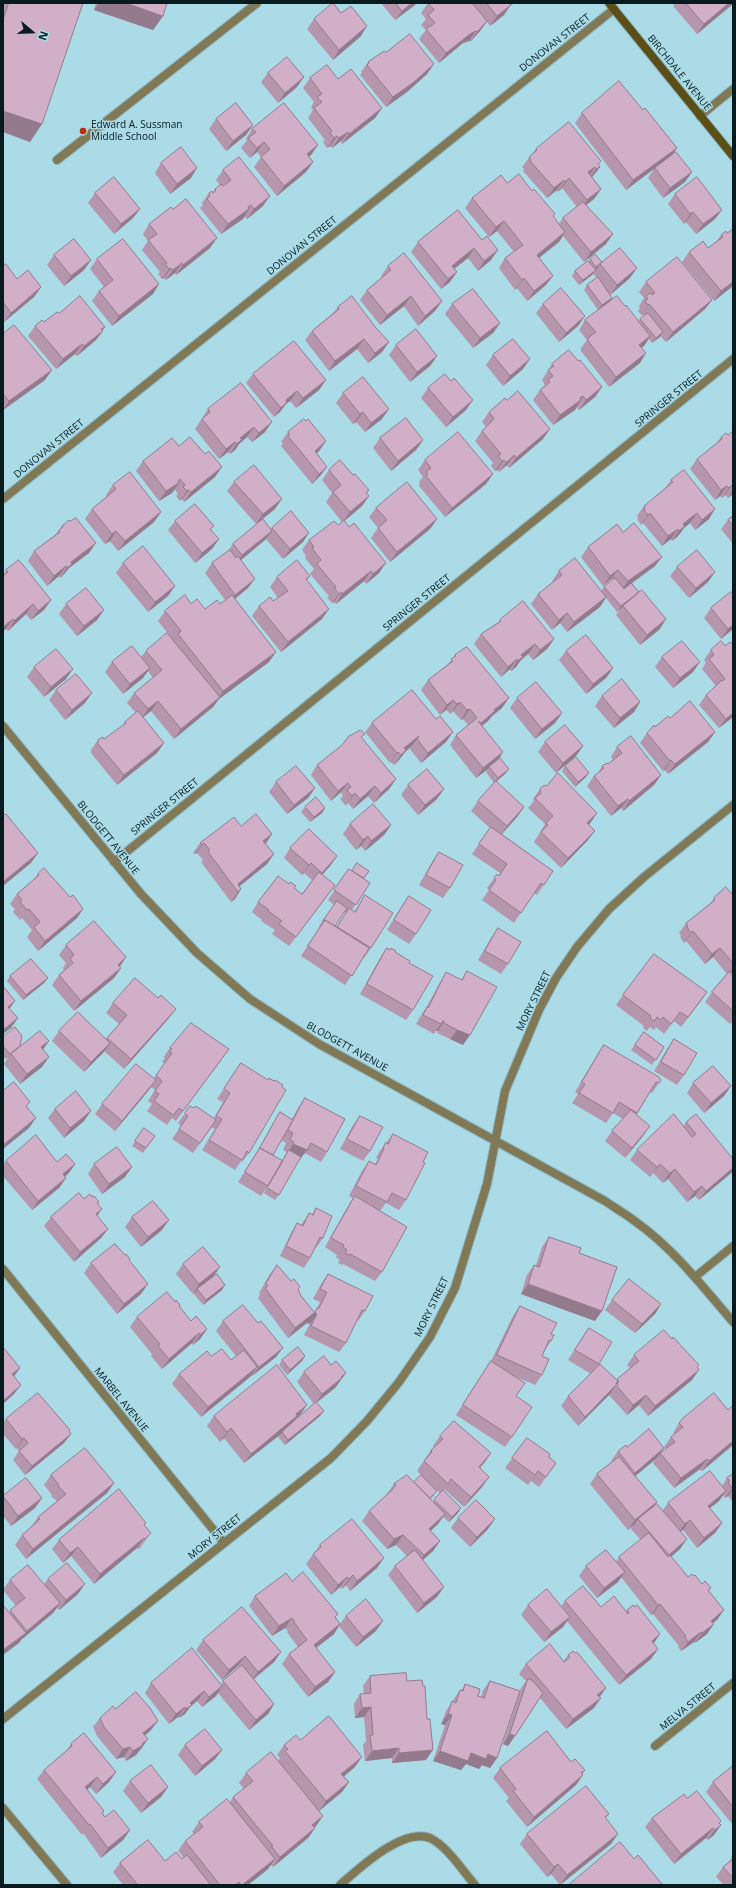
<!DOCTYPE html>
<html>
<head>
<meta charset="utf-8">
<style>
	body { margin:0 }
	#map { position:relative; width:736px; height:1888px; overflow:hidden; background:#aadbe7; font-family:"Open Sans",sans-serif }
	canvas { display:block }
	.frame { position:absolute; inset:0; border:4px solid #071a1e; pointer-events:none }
	.north { position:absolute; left:12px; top:12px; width:40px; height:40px; -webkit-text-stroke:3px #aadbe7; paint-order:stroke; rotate:109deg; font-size:11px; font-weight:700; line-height:16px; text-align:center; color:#071a1e }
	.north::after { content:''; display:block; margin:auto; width:14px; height:18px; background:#071a1e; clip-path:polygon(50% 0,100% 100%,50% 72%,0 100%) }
</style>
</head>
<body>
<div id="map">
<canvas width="736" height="1888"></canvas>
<div class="frame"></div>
<div class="north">N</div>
</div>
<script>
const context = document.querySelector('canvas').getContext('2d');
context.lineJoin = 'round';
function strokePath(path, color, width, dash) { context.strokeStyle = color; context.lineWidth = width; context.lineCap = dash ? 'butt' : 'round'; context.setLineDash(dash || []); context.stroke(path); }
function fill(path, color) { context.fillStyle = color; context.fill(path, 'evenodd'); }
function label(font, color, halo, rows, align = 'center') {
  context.font = font + ' "Open Sans",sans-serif'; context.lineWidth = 3; context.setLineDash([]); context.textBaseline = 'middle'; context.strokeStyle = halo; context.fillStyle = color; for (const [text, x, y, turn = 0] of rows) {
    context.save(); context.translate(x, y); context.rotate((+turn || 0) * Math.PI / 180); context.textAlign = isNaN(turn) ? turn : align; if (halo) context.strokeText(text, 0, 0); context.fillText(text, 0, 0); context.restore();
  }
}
const lane = new Path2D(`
	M 57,160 L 257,3`);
const street = new Path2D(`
	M 700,116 L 733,89
	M 3,499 L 614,9
	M 3,726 L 141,894 L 197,953 L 250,999 L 319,1044 L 605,1201 C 615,1208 626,1214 636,1222 C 674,1249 703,1287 733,1322
	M 114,862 L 733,359
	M 3,1269 L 224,1543
	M 695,1277 L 733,1246
	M 3,1719 L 331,1458 L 367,1421 L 399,1382 L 430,1337 L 455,1288 L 487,1184 L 505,1091 L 539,1010 L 556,978 L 577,947 L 609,909 L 644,877 L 733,805
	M 655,1746 L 733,1683
	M 3,1808 L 67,1885
	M 340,1885 C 358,1869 403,1827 430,1838 C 448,1847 462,1870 475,1885`);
const secondary = new Path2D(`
	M 609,3 L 733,156`);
const wall = new Path2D(`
	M 3,3 L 83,3 L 30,142 L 3,132 Z
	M 96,3 L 167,3 L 163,16 L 153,30 L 94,10 Z
	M 381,3 L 416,3 L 415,5 L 395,20 Z
	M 428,3 L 514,3 L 510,6 L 504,15 L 490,26 L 487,22 L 480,31 L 470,42 L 469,41 L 463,43 L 439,63 L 419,39 L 426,30 L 421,25 L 426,19 L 421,13 Z
	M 676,3 L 733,3 L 697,34 L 673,6 Z
	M 314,19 L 361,36 L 333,60 L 307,29 Z
	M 386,52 L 434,64 L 427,74 L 407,92 L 386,107 L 360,75 L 362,73 L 361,72 L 368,62 Z
	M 268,73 L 297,87 L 278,103 L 261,82 Z
	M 310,78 L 338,79 L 382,108 L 375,118 L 342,144 L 341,141 L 332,148 L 330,146 L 327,148 L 323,142 L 325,140 L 308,118 L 313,110 L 311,107 L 314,102 L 303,88 Z
	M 643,110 L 677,148 L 671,156 L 692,172 L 685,182 L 663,198 L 648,178 L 654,169 L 626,190 L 575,123 L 582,113 Z
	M 216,119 L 253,125 L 246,135 L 226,151 L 209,129 Z
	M 252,129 L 318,145 L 311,155 L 309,157 L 313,162 L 306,172 L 277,196 L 254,167 L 261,157 L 257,152 L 250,158 L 241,148 L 247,140 L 246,139 Z
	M 536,149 L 598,165 L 600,167 L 592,177 L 601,189 L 594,199 L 586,205 L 606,244 L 584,262 L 563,236 L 559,242 L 539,258 L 546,285 L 527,301 L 517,288 L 515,290 L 499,268 L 505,258 L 514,252 L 497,231 L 489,237 L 465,208 L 472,198 L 507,183 L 532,191 L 555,214 L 553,217 L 559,224 L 563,218 L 577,207 L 562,188 L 558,192 L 557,190 L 547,198 L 523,171 L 524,169 L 522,167 Z
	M 161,163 L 191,178 L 170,194 L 155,173 Z
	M 223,170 L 263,206 L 247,219 L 244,216 L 243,219 L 221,234 L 200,208 L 203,205 L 202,203 L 209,193 L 213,192 L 215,189 L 220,185 L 216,180 Z
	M 95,193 L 140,209 L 133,218 L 114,234 L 88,203 Z
	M 675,194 L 715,219 L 696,234 L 686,222 L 684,224 L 668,204 Z
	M 458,210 L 491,260 L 478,271 L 468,258 L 454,269 L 450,282 L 441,289 L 411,252 L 418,242 Z
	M 149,224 L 210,248 L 176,275 L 175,273 L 166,280 L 164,278 L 162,279 L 158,274 L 160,272 L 142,250 L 148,241 L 143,234 Z
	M 733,229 L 733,286 L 714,301 L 682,262 L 689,252 L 708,248 L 717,241 L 721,235 L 727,233 Z
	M 54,255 L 91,260 L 84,270 L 64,286 L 47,265 Z
	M 97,259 L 159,284 L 153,294 L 112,326 L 92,301 L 99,291 L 104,287 L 90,269 Z
	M 590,259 L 602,262 L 630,278 L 610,295 L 610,300 L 625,306 L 639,321 L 644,316 L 642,314 L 641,315 L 638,311 L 640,308 L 639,306 L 644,298 L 639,292 L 646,282 L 712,300 L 705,309 L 666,342 L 660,336 L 652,343 L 649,339 L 644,346 L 642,347 L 640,363 L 609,387 L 581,351 L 581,348 L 587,340 L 579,330 L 585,320 L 598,310 L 584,290 L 587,285 L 597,278 L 593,274 L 597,268 L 592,275 L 579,285 L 572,276 L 575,271 L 588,261 Z
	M 3,266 L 17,279 L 41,287 L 34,297 L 4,322 L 3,321 Z
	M 388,266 L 442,301 L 435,311 L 418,326 L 404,306 L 380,325 L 360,300 L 367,290 L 382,277 L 381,276 Z
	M 452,304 L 500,323 L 493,333 L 473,348 L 445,314 Z
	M 543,304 L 578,326 L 559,342 L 536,313 Z
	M 338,307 L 376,328 L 389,342 L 382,352 L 368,363 L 357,349 L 329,371 L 305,340 L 312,331 L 334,312 Z
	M 59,313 L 103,331 L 96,340 L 77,356 L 75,354 L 56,369 L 28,336 L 35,326 L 44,322 Z
	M 3,334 L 45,380 L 3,410 Z
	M 396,345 L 437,356 L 430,366 L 410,382 L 389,355 Z
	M 493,355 L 523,369 L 503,386 L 486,365 Z
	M 578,361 L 602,387 L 595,397 L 579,410 L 577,407 L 575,410 L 553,425 L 533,400 L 540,390 L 545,385 L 542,380 L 552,364 Z
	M 253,374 L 326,380 L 319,390 L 296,408 L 290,401 L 286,404 L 280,412 L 274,417 L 246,383 Z
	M 428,388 L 466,410 L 446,427 L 421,398 Z
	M 343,393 L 382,419 L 365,432 L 356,422 L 353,424 L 336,403 Z
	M 208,409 L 265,432 L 252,442 L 247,437 L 239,444 L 235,450 L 230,454 L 228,452 L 219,459 L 195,429 Z
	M 489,412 L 543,439 L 509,468 L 507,465 L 499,472 L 497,470 L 495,471 L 491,466 L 493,463 L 475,441 L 482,431 L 486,427 L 482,422 Z
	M 733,431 L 733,493 L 728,498 L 725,495 L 722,498 L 720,496 L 715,500 L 690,469 L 697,459 L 715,445 L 721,437 L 728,435 Z
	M 288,432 L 326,441 L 319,451 L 317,453 L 320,476 L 312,484 L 281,446 L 283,443 L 281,442 Z
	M 380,438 L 423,440 L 416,450 L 391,471 L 373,448 Z
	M 179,446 L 215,477 L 184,502 L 182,499 L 180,501 L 176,496 L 178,494 L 174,489 L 172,493 L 159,501 L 136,471 L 143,461 Z
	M 425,460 L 493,474 L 486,484 L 445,517 L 419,486 L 420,483 L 419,482 L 423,477 L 418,470 Z
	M 329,470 L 367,493 L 369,496 L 362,506 L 344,521 L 379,573 L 366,584 L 364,581 L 336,604 L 334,602 L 332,603 L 327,598 L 329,596 L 310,574 L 314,569 L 305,558 L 306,556 L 302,550 L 309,540 L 338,525 L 342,522 L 326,502 L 332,493 L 322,480 Z
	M 671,480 L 709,519 L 695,530 L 690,523 L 684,528 L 678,536 L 672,541 L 671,539 L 662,546 L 643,523 L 641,525 L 637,519 L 638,518 L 637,516 L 644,506 L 664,490 Z
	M 234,482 L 275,509 L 256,524 L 227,491 Z
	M 113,485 L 161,512 L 154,522 L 118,551 L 110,541 L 105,544 L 85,519 L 92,509 L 107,496 L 106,495 Z
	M 376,508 L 437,519 L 430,529 L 390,562 L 371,538 L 378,528 L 369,517 Z
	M 733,516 L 733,544 L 721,529 L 728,520 Z
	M 175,521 L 211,530 L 219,539 L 212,549 L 195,563 L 168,530 Z
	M 62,526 L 89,553 L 69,568 L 65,573 L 60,578 L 59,576 L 47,586 L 28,561 L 34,551 L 55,535 Z
	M 272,528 L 303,542 L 283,559 L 266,539 L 241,560 L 248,588 L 235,599 L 269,662 L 219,699 L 213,707 L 174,739 L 151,711 L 143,717 L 164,743 L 157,753 L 117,785 L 91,753 L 91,750 L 98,740 L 104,739 L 122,726 L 125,722 L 136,713 L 127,703 L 134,693 L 153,678 L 148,671 L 143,678 L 123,694 L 105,672 L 112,662 L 141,657 L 146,651 L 173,640 L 158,621 L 165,611 L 191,604 L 205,609 L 220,604 L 225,600 L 205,573 L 212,563 L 227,552 L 233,544 L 271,529 Z
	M 623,532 L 655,566 L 632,583 L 660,629 L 640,645 L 616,615 L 621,608 L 617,612 L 606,598 L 600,607 L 567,632 L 560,623 L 552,630 L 531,604 L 538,594 L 553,582 L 552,581 L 559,571 L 601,591 L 604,587 L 612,580 L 611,579 L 603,586 L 581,557 L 588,547 Z
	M 123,563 L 168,596 L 148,612 L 116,573 Z
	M 677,567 L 708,582 L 689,598 L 670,576 Z
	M 6,570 L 51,600 L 44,610 L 31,620 L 26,614 L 8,631 L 6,629 L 3,631 L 3,575 Z
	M 310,576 L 307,580 L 322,619 L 281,652 L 252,616 L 259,606 L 273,601 L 278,598 L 270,587 L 277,577 Z
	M 733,594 L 733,629 L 721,639 L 704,618 L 711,608 Z
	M 66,604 L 97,620 L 77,636 L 59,614 Z
	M 500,620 L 554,639 L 547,649 L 533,660 L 528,654 L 521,660 L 516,667 L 511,671 L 510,669 L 501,677 L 474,644 L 481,634 L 498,623 Z
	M 733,645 L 733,717 L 719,728 L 699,705 L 706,695 L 716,686 L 702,669 L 706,663 L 704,660 L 711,650 L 725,646 Z
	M 566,651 L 613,668 L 606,678 L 586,694 L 559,660 Z
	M 455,655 L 502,708 L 492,716 L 488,721 L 482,726 L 505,774 L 496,782 L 524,807 L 517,817 L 502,834 L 553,871 L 537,895 L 534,893 L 514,923 L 482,900 L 489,890 L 487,888 L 490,884 L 497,874 L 499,876 L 500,873 L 472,854 L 490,828 L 471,811 L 478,801 L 494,783 L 486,772 L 488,769 L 476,778 L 450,745 L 456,735 L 468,725 L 463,719 L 461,720 L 453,711 L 450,714 L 446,710 L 440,715 L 421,690 L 428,680 L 448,664 Z
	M 662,657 L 693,672 L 673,688 L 655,667 Z
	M 34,667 L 66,679 L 44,697 L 27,677 Z
	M 56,690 L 85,703 L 65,720 L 49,700 Z
	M 602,696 L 640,702 L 634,712 L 614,728 L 595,706 Z
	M 517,698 L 562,713 L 555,723 L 535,739 L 510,708 Z
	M 436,719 L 453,732 L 446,742 L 421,763 L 410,749 L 412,746 L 405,752 L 399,760 L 394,765 L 391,762 L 390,763 L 365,732 L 372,723 Z
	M 655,727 L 715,732 L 708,742 L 668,774 L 665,770 L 663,771 L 640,743 L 647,733 Z
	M 362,739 L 396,779 L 389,789 L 374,803 L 368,796 L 353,809 L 348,803 L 346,806 L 340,799 L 343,796 L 341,792 L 331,801 L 311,775 L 317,765 Z
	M 545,742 L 583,746 L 576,756 L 556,773 L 538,752 Z
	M 617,747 L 661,775 L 654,785 L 623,811 L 621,808 L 611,816 L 587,786 L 594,776 L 598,773 L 602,766 L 608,764 L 613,760 L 611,757 Z
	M 565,766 L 589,773 L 585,778 L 575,787 L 562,771 Z
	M 276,782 L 315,788 L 308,798 L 287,814 L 269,792 Z
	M 408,785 L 437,799 L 418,815 L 401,795 Z
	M 546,786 L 597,813 L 589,825 L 588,840 L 561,868 L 534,842 L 545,824 L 528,808 L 534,801 L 533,799 L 540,789 Z
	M 305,807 L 325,808 L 322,813 L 310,822 L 301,812 Z
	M 350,824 L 391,825 L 384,835 L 365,851 L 361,846 L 356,850 L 343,834 Z
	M 241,826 L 272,834 L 266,844 L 267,864 L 240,886 L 241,889 L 235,899 L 231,902 L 201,862 L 203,860 L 197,853 L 195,854 L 193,853 L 200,843 Z
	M 290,848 L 337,856 L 330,866 L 322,875 L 328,895 L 289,946 L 272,934 L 275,930 L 261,921 L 262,920 L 252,912 L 258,902 L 294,888 L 302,894 L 312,880 L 304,873 L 302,875 L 284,858 Z
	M 439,852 L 450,888 L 443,898 L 419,885 L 432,862 Z
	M 349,869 L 370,883 L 352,910 L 354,912 L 365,895 L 371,948 L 364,958 L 363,958 L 345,985 L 301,956 L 320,927 L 319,926 L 334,905 L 328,900 ZM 344,912 L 346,913 L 336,927 L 335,926 Z
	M 38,874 L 70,897 L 83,909 L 77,918 L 38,951 L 27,937 L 32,930 L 22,918 L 20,920 L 13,912 L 15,909 L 10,904 L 17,894 L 34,879 Z
	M 733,895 L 733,971 L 730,973 L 733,976 L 733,1021 L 730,1024 L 705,1002 L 712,992 L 727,974 L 713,957 L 705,964 L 686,941 L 684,943 L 680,937 L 681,936 L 679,933 L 686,923 L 709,905 L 714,898 Z
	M 409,896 L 416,934 L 409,944 L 387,930 L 402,906 Z
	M 498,928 L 508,964 L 501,974 L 478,960 L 491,938 Z
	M 66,945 L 126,957 L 120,967 L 121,968 L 114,978 L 74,1011 L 52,985 L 59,975 L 64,970 L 63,968 L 66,963 L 59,955 Z
	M 387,948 L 395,952 L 409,963 L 413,1010 L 406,1020 L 360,994 L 380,958 Z
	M 467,971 L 463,1045 L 437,1033 L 438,1031 L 436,1031 L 434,1034 L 416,1024 L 420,1017 L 426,1008 L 440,982 L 446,972 L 461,980 Z
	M 10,976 L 48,978 L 44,983 L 23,1000 L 7,981 Z
	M 707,992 L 681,1027 L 674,1021 L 664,1034 L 656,1027 L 654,1030 L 650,1027 L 647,1031 L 643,1028 L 644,1026 L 616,1005 L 623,995 Z
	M 113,1003 L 169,1018 L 124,1069 L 104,1051 L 84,1072 L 52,1041 L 59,1031 L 106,1039 L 119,1024 L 106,1013 Z
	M 644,1032 L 664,1047 L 652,1065 L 631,1050 Z
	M 3,1037 L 20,1046 L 43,1049 L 42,1067 L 20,1084 L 4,1064 L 8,1058 L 6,1059 L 3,1056 Z
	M 674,1039 L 684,1075 L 677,1085 L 654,1071 L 667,1049 Z
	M 604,1045 L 659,1083 L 652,1093 L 650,1092 L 637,1114 L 643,1136 L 625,1158 L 605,1141 L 612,1131 L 623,1119 L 613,1113 L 606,1123 L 572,1103 L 578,1094 L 575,1092 L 597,1055 Z
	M 170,1048 L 222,1059 L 176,1121 L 172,1118 L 167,1125 L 147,1111 L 152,1104 L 148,1101 L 155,1090 L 151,1087 L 115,1131 L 95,1114 L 102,1104 L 154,1078 L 165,1063 L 162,1062 L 165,1058 L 163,1058 Z
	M 241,1063 L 249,1153 L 242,1162 L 241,1161 L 235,1170 L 202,1150 L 215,1129 L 212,1127 L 193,1153 L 172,1139 L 181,1126 L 178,1123 L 190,1106 L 214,1118 L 223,1102 L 217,1099 Z
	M 693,1083 L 724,1096 L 704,1113 L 687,1093 Z
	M 305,1098 L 327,1152 L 321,1162 L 305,1153 L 300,1159 L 299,1159 L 279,1195 L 275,1200 L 264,1193 L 269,1184 L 261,1196 L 238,1182 L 259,1149 L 277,1118 L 280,1112 L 292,1119 L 298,1108 ZM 281,1140 L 286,1143 L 283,1150 L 287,1152 L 282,1161 L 273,1155 Z
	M 55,1109 L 84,1121 L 64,1138 L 48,1118 Z
	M 360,1116 L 370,1151 L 363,1161 L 340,1149 L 353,1125 Z
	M 686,1122 L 733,1159 L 733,1171 L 730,1174 L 699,1200 L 695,1196 L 687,1202 L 668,1179 L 663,1183 L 653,1173 L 650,1177 L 630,1160 L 637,1150 L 684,1126 Z
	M 144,1128 L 155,1136 L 143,1153 L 132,1146 Z
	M 393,1134 L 406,1200 L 399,1210 L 386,1203 L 380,1211 L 382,1272 L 375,1281 L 343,1264 L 342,1265 L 338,1263 L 340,1260 L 336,1257 L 337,1255 L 325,1247 L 348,1206 L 353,1198 L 349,1196 L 362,1171 L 369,1161 L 375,1164 L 378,1159 L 376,1158 L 379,1152 Z
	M 6,1161 L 57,1162 L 75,1164 L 68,1174 L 65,1176 L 66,1178 L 59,1188 L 32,1210 L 3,1176 L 3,1165 Z
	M 94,1164 L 125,1177 L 102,1194 L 88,1174 Z
	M 84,1199 L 97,1204 L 97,1216 L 108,1229 L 101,1238 L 74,1262 L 44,1226 L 51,1217 Z
	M 316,1208 L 323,1238 L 316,1248 L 315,1247 L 310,1258 L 304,1268 L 280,1256 L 291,1233 L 297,1223 L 301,1225 L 309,1213 L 312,1214 Z
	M 132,1217 L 162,1230 L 141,1247 L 125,1227 Z
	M 549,1237 L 579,1253 L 595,1321 L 521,1294 L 527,1275 L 534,1265 L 536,1265 L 542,1247 Z
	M 125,1255 L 130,1259 L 129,1260 L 141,1294 L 117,1314 L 84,1273 L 91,1263 Z
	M 183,1264 L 213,1277 L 222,1290 L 203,1305 L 194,1294 L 196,1290 L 193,1294 L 176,1274 Z
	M 277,1265 L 298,1289 L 301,1296 L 314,1312 L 317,1308 L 320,1302 L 313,1299 L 321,1284 L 328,1274 L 365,1311 L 358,1321 L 357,1320 L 346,1343 L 339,1352 L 304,1335 L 310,1324 L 307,1323 L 288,1338 L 258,1298 L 260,1294 L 259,1293 L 270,1274 Z
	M 612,1300 L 661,1304 L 655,1314 L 635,1333 L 605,1310 Z
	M 175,1302 L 180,1305 L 179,1306 L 191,1321 L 207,1329 L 200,1339 L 193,1345 L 192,1343 L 162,1369 L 151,1356 L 152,1354 L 130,1327 L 137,1317 Z
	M 520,1306 L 551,1334 L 551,1341 L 545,1350 L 542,1356 L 542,1375 L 535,1385 L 514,1376 L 516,1396 L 512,1437 L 505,1447 L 456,1415 L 484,1371 L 491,1361 L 513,1316 Z
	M 223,1321 L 276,1357 L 252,1376 L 251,1376 L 201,1417 L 172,1384 L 179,1374 L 211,1356 L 231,1360 L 236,1356 L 216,1331 Z
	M 589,1328 L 599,1364 L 596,1369 L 616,1380 L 630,1368 L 627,1365 L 634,1355 L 697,1367 L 692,1380 L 648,1416 L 639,1405 L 627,1415 L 609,1395 L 578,1426 L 561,1406 L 568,1396 L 591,1374 L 568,1360 L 582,1338 Z
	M 305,1356 L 302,1361 L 287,1375 L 279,1365 L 282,1360 Z
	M 331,1365 L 346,1373 L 335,1388 L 316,1402 L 320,1416 L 285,1445 L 278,1437 L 281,1434 L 244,1463 L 224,1438 L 220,1442 L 207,1426 L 214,1416 L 307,1405 L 300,1415 L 294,1420 L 292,1423 L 314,1404 L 297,1382 L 304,1372 Z
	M 733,1407 L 733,1445 L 702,1471 L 700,1469 L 674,1488 L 653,1463 L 660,1453 L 666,1449 L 664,1447 L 671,1437 L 674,1434 L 673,1433 L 679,1423 L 728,1410 Z
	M 6,1419 L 69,1431 L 71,1434 L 64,1443 L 25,1475 L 13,1460 L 19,1451 L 17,1448 L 16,1449 L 3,1434 L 3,1423 Z
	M 440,1436 L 491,1453 L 484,1463 L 480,1468 L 489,1477 L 482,1487 L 464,1507 L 444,1489 L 444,1490 L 458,1513 L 449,1522 L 443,1517 L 438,1524 L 430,1531 L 440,1541 L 433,1551 L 423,1560 L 437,1597 L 417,1613 L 388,1575 L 395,1566 L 407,1556 L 396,1545 L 387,1549 L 362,1521 L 369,1511 L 388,1494 L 387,1494 L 394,1484 L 414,1482 L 421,1475 L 417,1471 L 431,1450 L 434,1447 L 433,1446 ZM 431,1485 L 440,1493 L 433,1502 L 430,1499 L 434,1496 Z
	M 527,1438 L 549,1457 L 556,1463 L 539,1487 L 531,1481 L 528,1485 L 505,1468 Z
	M 627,1447 L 664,1448 L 657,1458 L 635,1476 L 657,1502 L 654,1505 L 663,1510 L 668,1503 L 722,1486 L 727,1478 L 733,1474 L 733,1502 L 728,1496 L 725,1498 L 723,1495 L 719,1501 L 710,1508 L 722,1523 L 715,1533 L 697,1548 L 683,1530 L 681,1531 L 680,1549 L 671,1556 L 688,1577 L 702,1584 L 709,1591 L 717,1620 L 713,1623 L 707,1634 L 695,1643 L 694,1642 L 681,1651 L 678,1647 L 679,1646 L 653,1614 L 651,1615 L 621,1577 L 618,1582 L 597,1598 L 579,1576 L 586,1566 L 616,1562 L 619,1557 L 641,1540 L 631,1529 L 634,1525 L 628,1530 L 590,1484 L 597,1474 L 612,1462 L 611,1461 L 618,1451 Z
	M 51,1475 L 114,1483 L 107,1493 L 26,1559 L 15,1545 L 22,1535 L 31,1527 L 38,1517 L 57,1501 L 51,1496 L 52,1495 L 44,1485 Z
	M 3,1496 L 42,1498 L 35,1508 L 11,1526 L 3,1516 Z
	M 458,1518 L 488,1529 L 470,1547 L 451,1528 Z
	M 144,1525 L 151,1533 L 139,1549 L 137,1548 L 94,1584 L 71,1556 L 63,1563 L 52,1549 L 59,1540 Z
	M 320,1545 L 377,1568 L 350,1591 L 346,1585 L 342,1589 L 340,1587 L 331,1595 L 306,1564 Z
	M 48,1579 L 78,1594 L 59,1610 L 57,1608 L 53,1613 L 21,1640 L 19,1643 L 9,1612 L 16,1606 L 3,1590 L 10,1580 L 44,1584 Z
	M 292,1581 L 335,1617 L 340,1624 L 346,1616 L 376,1631 L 356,1647 L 339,1626 L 334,1634 L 316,1648 L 335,1672 L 328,1682 L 308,1697 L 282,1664 L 289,1654 L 298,1647 L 287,1632 L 288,1631 L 285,1628 L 272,1636 L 249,1606 L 255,1596 Z
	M 565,1601 L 626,1611 L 627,1610 L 634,1607 L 660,1634 L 654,1643 L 651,1659 L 619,1685 L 567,1621 L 563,1627 L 544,1642 L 521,1615 L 528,1605 L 561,1607 Z
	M 203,1640 L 281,1652 L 274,1662 L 254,1679 L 274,1704 L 268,1714 L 249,1730 L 218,1693 L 216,1696 L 202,1707 L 197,1701 L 190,1707 L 185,1714 L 179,1718 L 178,1717 L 169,1724 L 145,1693 L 151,1683 L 221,1684 L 223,1681 L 239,1667 L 238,1666 L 222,1680 L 196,1650 Z
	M 568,1655 L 599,1697 L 594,1708 L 566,1729 L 540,1698 L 508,1746 L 503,1744 L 521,1688 L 526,1681 L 519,1674 L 526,1664 L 563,1662 Z
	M 370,1676 L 407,1681 L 426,1760 L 392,1763 L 392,1758 L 365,1761 L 363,1745 L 366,1741 L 364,1717 L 355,1718 L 354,1704 L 360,1694 L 364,1694 L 363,1686 Z
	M 490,1681 L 497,1758 L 490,1768 L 482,1765 L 479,1769 L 466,1764 L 461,1770 L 433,1761 L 445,1725 L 441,1724 L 446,1711 L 460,1690 L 461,1691 L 465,1684 L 478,1696 L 481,1697 L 483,1690 Z
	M 115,1709 L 151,1730 L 145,1735 L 141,1749 L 139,1751 L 136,1755 L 126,1761 L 124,1757 L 116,1759 L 97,1736 L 93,1727 L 100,1718 Z
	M 300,1740 L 355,1767 L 344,1776 L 349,1782 L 342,1792 L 319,1811 L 316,1826 L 314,1828 L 315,1828 L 308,1838 L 273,1867 L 271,1865 L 268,1869 L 248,1885 L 123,1885 L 113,1872 L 120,1863 L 165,1861 L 182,1859 L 184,1858 L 178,1851 L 185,1841 L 194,1834 L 192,1832 L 199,1822 L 230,1802 L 233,1797 L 244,1789 L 239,1783 L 246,1773 L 278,1761 L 280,1758 L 277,1755 L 284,1745 Z
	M 71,1744 L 116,1772 L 109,1782 L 96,1794 L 90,1787 L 87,1790 L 104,1811 L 103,1814 L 105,1817 L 130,1830 L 123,1840 L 101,1858 L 83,1833 L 82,1835 L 37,1779 L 44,1770 L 66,1751 Z
	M 185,1745 L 222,1750 L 215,1759 L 195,1776 L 178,1755 Z
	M 733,1766 L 733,1825 L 706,1792 L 713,1782 Z
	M 500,1768 L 582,1774 L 576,1785 L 527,1827 L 506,1801 L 509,1798 L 493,1778 Z
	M 130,1781 L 168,1787 L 161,1797 L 141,1813 L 123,1791 Z
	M 687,1798 L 720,1823 L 714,1835 L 708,1840 L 706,1838 L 674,1864 L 645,1827 L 652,1818 Z
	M 609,1814 L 606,1818 L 611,1844 L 560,1885 L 551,1874 L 547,1877 L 520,1844 L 527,1834 Z
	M 733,1856 L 733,1885 L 724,1885 L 716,1877 L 723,1867 L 727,1864 Z`);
const shadedWall = new Path2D(`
	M 99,3 L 126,3 L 163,16 L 153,30 L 94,10 Z
	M 412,3 L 416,3 L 415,5 L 395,20 L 402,11 Z
	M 509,3 L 514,3 L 510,6 L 504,15 L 490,26 L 497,16 Z
	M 729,3 L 733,3 L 733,4 L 697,34 L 704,24 Z
	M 487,21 L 480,31 L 470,42 L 477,32 Z
	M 367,26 L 361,36 L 333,60 L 339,50 Z
	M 476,31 L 469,41 L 463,43 L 439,63 L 446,53 L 470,34 Z
	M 434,64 L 427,74 L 407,92 L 386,107 L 393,97 Z
	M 304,77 L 297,87 L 278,103 L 285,93 Z
	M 382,108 L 375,118 L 342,144 L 349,134 Z
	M 3,111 L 42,124 L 30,142 L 3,132 Z
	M 253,125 L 246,135 L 226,151 L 233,141 Z
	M 348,132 L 341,141 L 332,148 L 339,138 Z
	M 337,136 L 330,146 L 327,148 L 334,138 Z
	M 264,142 L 257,152 L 250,158 L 257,148 Z
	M 318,145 L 311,155 L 300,164 L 307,154 Z
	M 677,148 L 670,158 L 655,168 L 626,190 L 633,180 Z
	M 313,162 L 306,172 L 277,196 L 284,186 Z
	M 595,167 L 588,177 L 588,172 Z
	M 600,167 L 593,176 L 589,179 L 596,169 Z
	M 197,168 L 191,178 L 170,194 L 177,184 Z
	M 692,172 L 685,182 L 663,198 L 670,188 Z
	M 569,178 L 562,188 L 558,192 L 565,182 Z
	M 564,180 L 557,190 L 547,198 L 554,188 Z
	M 601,189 L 594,199 L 580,210 L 587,200 Z
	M 270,196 L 263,206 L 247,219 L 254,209 Z
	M 251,205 L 247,211 L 249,209 L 243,219 L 221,234 L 228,224 Z
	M 140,209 L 133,218 L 114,234 L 121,224 Z
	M 722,210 L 715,219 L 696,234 L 703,224 Z
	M 693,212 L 686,222 L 684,224 L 690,214 Z
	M 504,221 L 497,231 L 489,237 L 496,227 Z
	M 565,232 L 559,242 L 530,265 L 537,255 Z
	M 613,234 L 606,244 L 584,262 L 591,252 Z
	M 217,238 L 210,248 L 176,275 L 183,265 Z
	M 474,248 L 468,258 L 445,276 L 452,266 Z
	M 498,250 L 491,260 L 478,271 L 484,261 Z
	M 91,260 L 84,270 L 64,286 L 71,276 Z
	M 182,263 L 175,273 L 166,280 L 173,270 Z
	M 600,264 L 592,275 L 579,285 L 583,280 L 594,271 L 596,267 Z
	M 171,268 L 164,278 L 162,279 L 169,269 Z
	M 637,268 L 630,278 L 610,295 L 617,285 Z
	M 457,272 L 450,282 L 441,289 L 448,279 Z
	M 553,276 L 546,285 L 527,301 L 534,291 Z
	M 524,278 L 517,288 L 515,290 L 522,280 Z
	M 733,282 L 733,286 L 714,301 L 721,291 Z
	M 159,284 L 153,294 L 112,326 L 119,316 Z
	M 41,287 L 34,297 L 4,322 L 11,313 Z
	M 411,296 L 404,306 L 380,325 L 387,315 Z
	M 612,298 L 609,303 L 598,311 L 602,305 Z
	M 712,300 L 705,309 L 666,342 L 673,332 Z
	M 442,301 L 435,311 L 418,326 L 425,316 Z
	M 649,304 L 642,314 L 641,315 L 648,305 Z
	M 585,316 L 578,326 L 559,342 L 566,333 Z
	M 500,323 L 493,333 L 473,348 L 480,338 Z
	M 105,327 L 101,332 L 103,331 L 96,340 L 77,356 L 84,346 L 101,329 Z
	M 663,332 L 660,337 L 652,343 L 656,338 Z
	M 650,336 L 644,346 L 633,354 L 639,345 Z
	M 364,339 L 357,349 L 329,371 L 335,361 Z
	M 389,342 L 382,352 L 368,363 L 375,353 Z
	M 82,344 L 75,354 L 56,369 L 63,359 Z
	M 646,353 L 640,363 L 609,387 L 616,377 Z
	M 437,356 L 430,366 L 410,382 L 417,372 Z
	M 530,359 L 523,369 L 503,386 L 510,376 Z
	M 52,370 L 45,380 L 3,410 L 9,401 Z
	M 326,380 L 319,390 L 296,408 L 303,398 Z
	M 602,387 L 595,397 L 579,410 L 586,400 Z
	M 297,391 L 290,401 L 286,404 L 280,412 L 274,417 L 286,400 Z
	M 583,396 L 575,410 L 553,425 L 560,415 Z
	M 473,400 L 466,410 L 446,427 L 453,417 Z
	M 389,409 L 382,419 L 365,432 L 371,423 Z
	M 363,412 L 356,422 L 353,424 L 360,414 Z
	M 272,422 L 265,432 L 252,442 L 259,433 Z
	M 254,427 L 247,437 L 239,444 L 235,450 L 230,454 L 240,438 Z
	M 550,429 L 543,439 L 509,468 L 516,458 Z
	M 423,440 L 416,450 L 391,471 L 398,461 Z
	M 326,441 L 319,451 L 308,461 L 315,451 Z
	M 235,442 L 228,452 L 219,459 L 226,449 Z
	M 514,455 L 507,465 L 499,472 L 506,463 Z
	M 504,460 L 497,470 L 495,471 L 502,461 Z
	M 222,467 L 215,477 L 184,502 L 191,492 Z
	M 327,467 L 320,476 L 312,484 L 319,474 Z
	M 493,474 L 486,484 L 445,517 L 452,508 Z
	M 180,479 L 177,484 L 179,483 L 172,493 L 159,501 L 166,491 Z
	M 732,485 L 725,495 L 722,498 L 729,488 Z
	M 727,486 L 720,496 L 715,500 L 721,490 Z
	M 189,490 L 182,499 L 180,501 L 187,491 Z
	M 733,491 L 733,494 L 728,498 Z
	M 369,496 L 362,506 L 343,522 L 350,512 Z
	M 282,499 L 275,509 L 256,524 L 263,514 Z
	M 715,509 L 709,519 L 695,530 L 702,520 Z
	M 161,512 L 154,522 L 118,551 L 125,541 Z
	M 650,513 L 643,523 L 641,525 L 648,515 Z
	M 697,513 L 690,523 L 684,528 L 678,536 L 672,541 L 683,524 Z
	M 437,519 L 430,529 L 390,562 L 397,552 Z
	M 678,529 L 671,539 L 662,546 L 668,536 Z
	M 116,531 L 110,541 L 105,544 L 112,534 Z
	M 272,531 L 265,540 L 235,565 L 242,555 Z
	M 309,533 L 303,542 L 283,559 L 290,549 Z
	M 219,539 L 212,549 L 195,563 L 202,553 Z
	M 96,543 L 89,553 L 69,568 L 65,573 L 60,578 L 71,562 Z
	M 662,557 L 655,566 L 621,591 L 628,581 Z
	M 386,563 L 379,573 L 366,584 L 373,574 Z
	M 66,566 L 59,576 L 47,586 L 54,576 Z
	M 618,570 L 611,579 L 603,586 L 610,576 Z
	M 371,571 L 364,581 L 336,604 L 342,594 Z
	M 715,572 L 708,582 L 689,598 L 696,588 Z
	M 255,579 L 248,588 L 228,604 L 235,595 Z
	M 175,586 L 168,596 L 148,612 L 155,602 Z
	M 341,592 L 334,602 L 332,603 L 339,594 Z
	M 639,592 L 635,597 L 623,606 L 617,612 L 621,606 Z
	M 606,597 L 600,607 L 567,632 L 574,622 Z
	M 51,600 L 44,610 L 31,620 L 38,611 Z
	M 33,604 L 26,614 L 8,631 L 14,621 Z
	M 329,609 L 322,619 L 281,652 L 288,642 Z
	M 104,610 L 97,620 L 77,636 L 84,626 Z
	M 567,613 L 560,623 L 552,630 L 559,620 Z
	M 13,619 L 6,629 L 3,631 L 3,627 Z
	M 666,619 L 660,629 L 640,645 L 647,635 Z
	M 733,625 L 733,629 L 721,639 L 728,629 Z
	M 554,639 L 547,649 L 533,660 L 540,650 Z
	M 535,644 L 528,654 L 521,660 L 516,667 L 511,671 L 521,655 Z
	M 276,652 L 269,662 L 219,699 L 213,707 L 174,739 L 181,729 L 217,700 L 223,691 Z
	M 517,659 L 510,669 L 501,677 L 508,667 Z
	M 700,662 L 693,672 L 673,688 L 680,678 Z
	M 150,668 L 143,678 L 123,694 L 130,684 Z
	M 613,668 L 606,678 L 586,694 L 593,684 Z
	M 73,669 L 66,679 L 44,697 L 51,687 Z
	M 92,693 L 85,703 L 65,720 L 72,710 Z
	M 509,698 L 502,708 L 492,716 L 488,721 L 474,732 L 481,723 L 494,710 Z
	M 453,700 L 446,710 L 440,715 L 447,705 Z
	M 158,701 L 151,711 L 141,719 L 148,709 Z
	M 460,702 L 453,711 L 450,714 L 457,704 Z
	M 640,702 L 634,712 L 614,728 L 620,718 Z
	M 470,709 L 463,719 L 461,720 L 467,710 Z
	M 562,713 L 555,723 L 535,739 L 542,729 Z
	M 733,713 L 733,717 L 719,728 L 726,719 Z
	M 453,732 L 446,742 L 421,763 L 428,753 Z
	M 715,732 L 708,742 L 668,774 L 675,764 Z
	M 419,736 L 412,746 L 405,752 L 399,760 L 394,765 L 401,755 L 404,748 Z
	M 164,743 L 157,753 L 117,785 L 124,775 Z
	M 583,746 L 576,756 L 556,773 L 563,763 Z
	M 398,752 L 391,762 L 390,763 L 397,753 Z
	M 503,752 L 497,762 L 489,767 L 488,769 L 476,778 L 483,768 Z
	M 671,760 L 665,770 L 663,771 L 670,761 Z
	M 509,769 L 505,774 L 494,783 L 498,778 Z
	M 589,773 L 585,778 L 575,787 L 578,782 Z
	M 661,775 L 654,785 L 623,811 L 629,801 Z
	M 396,779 L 389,789 L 374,803 L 381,793 Z
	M 348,783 L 341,792 L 331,801 L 338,791 Z
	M 375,786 L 368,796 L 353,809 L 360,799 Z
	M 315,788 L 308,798 L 287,814 L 294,805 Z
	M 444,789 L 437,799 L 418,815 L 425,805 Z
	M 355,793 L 348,803 L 346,806 L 352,796 Z
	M 628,799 L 621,808 L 611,816 L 618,806 Z
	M 524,807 L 517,817 L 500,836 L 507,826 Z
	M 325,808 L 322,813 L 310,822 L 314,817 Z
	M 597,813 L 590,823 L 580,833 L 587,823 Z
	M 391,825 L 384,835 L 365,851 L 371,841 Z
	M 595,831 L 588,840 L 561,868 L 568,858 Z
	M 272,834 L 265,844 L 263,841 Z
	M 368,836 L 361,846 L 356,850 L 363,840 Z
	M 204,843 L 197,853 L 195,854 L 202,845 Z
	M 38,853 L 31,863 L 3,886 L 3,882 Z
	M 274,854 L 267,864 L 236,889 L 238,884 Z
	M 337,856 L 330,866 L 315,883 L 322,873 Z
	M 311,863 L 304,873 L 302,875 L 309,865 Z
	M 335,885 L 328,895 L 289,946 L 296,937 Z
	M 241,889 L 235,899 L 231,902 L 238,892 Z
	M 83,909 L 77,918 L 38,951 L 45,941 Z
	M 693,931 L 686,941 L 684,943 L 691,933 Z
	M 720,948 L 713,957 L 705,964 L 712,954 Z
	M 126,957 L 119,967 L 118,965 Z
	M 121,968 L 114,978 L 74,1011 L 81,1001 Z
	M 733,968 L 733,971 L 728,975 Z
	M 48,978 L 44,983 L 23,1000 L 26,995 Z
	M 707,992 L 700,1002 L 681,1027 L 688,1017 Z
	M 15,1001 L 8,1011 L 8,1007 Z
	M 176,1009 L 169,1018 L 124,1069 L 131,1059 Z
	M 18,1018 L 11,1028 L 3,1034 L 3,1030 Z
	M 443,1021 L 444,1021 L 438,1031 L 436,1031 Z
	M 457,1030 L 470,1035 L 463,1045 L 450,1039 Z
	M 49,1041 L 42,1051 L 41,1047 Z
	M 110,1043 L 103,1053 L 84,1072 L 91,1062 Z
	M 49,1057 L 42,1067 L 20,1084 L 27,1074 Z
	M 156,1080 L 149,1090 L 115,1131 L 122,1121 Z
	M 731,1086 L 724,1096 L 704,1113 L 711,1103 Z
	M 91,1111 L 84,1121 L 64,1138 L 70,1128 Z
	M 36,1118 L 29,1128 L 3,1149 L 3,1145 Z
	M 650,1126 L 643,1136 L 625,1158 L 632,1148 Z
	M 293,1144 L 307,1150 L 300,1159 L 287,1154 Z
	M 75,1164 L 68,1174 L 56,1184 L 63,1174 Z
	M 660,1164 L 653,1173 L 650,1177 L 657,1167 Z
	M 132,1167 L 125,1177 L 102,1194 L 109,1184 Z
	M 733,1168 L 733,1171 L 730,1174 L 699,1200 L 706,1191 Z
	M 675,1169 L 668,1179 L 663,1183 L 670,1173 Z
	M 66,1178 L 59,1188 L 32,1210 L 38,1201 Z
	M 702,1186 L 695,1196 L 687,1202 L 694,1192 Z
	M 102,1209 L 95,1219 L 96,1214 Z
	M 169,1220 L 162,1230 L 141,1247 L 148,1237 Z
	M 108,1229 L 101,1238 L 74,1262 L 80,1252 Z
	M 220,1267 L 213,1277 L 193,1294 L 199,1284 Z
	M 148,1284 L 141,1294 L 117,1314 L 124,1304 Z
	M 528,1284 L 602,1311 L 595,1321 L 521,1294 Z
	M 225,1285 L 222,1290 L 203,1305 L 206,1300 Z
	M 661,1304 L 655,1314 L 635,1333 L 642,1324 Z
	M 314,1313 L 317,1314 L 310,1324 L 307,1323 L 288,1338 L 295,1328 Z
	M 207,1329 L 200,1339 L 193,1345 L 200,1335 Z
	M 199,1333 L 192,1343 L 162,1369 L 169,1359 Z
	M 283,1348 L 276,1357 L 252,1376 L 259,1367 Z
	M 305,1356 L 302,1361 L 287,1375 L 290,1370 Z
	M 257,1367 L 250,1377 L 201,1417 L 208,1407 Z
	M 20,1368 L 13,1378 L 12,1374 Z
	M 699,1370 L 692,1380 L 648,1416 L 655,1406 Z
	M 346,1373 L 335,1388 L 315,1404 L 322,1394 Z
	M 618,1381 L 613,1388 L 616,1385 L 609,1395 L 578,1426 L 585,1417 Z
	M 21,1385 L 14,1394 L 3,1404 L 3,1401 Z
	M 646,1395 L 639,1405 L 627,1415 L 633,1405 Z
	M 307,1405 L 300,1415 L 294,1420 L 290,1426 L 282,1432 L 281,1434 L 244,1463 L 251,1454 Z
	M 324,1411 L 320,1416 L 285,1445 L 288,1440 Z
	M 231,1428 L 224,1438 L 220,1442 L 227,1432 Z
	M 71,1434 L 64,1443 L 25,1475 L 32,1466 Z
	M 24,1438 L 17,1448 L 16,1449 L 22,1439 Z
	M 733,1441 L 733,1445 L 702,1471 L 709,1461 Z
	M 664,1448 L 657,1458 L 628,1482 L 635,1473 Z
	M 491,1453 L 484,1463 L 472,1477 L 479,1467 Z
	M 707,1459 L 700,1469 L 674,1488 L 681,1478 Z
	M 489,1477 L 482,1487 L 464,1507 L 471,1497 Z
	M 114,1483 L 107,1493 L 26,1559 L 33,1549 Z
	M 733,1487 L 733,1489 L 728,1496 L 725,1498 Z
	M 726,1491 L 719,1501 L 701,1515 L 708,1506 Z
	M 42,1498 L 35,1508 L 11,1526 L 18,1516 Z
	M 657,1502 L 650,1512 L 638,1519 L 634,1525 L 628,1530 L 635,1520 Z
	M 461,1508 L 458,1513 L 449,1522 L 452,1517 Z
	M 445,1514 L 438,1524 L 422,1539 L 429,1529 Z
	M 495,1519 L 488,1529 L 470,1547 L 477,1537 Z
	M 690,1520 L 683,1530 L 678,1533 L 685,1524 Z
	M 722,1523 L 715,1533 L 697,1548 L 704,1538 Z
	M 403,1535 L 396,1545 L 387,1549 L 394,1539 Z
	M 144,1538 L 137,1548 L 94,1584 L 100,1574 Z
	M 687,1539 L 680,1549 L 662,1565 L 669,1555 Z
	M 440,1541 L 433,1551 L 417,1565 L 424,1555 Z
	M 78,1547 L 71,1556 L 63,1563 L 70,1553 Z
	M 384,1558 L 377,1568 L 350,1591 L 357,1581 Z
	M 625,1572 L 618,1582 L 597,1598 L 604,1588 Z
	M 353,1575 L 346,1585 L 342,1589 L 349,1579 Z
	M 347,1577 L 340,1587 L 331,1595 L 338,1585 Z
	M 85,1584 L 78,1594 L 59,1610 L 66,1600 Z
	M 444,1587 L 437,1597 L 417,1613 L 424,1603 Z
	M 60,1603 L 53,1613 L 21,1640 L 19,1643 L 3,1655 L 3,1650 L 25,1633 L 27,1631 Z
	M 660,1604 L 653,1614 L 651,1615 L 658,1605 Z
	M 724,1610 L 717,1620 L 704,1630 L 711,1621 Z
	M 570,1617 L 563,1627 L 544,1642 L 551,1632 Z
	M 292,1618 L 285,1628 L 272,1636 L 279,1626 Z
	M 383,1621 L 376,1631 L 356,1647 L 363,1637 Z
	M 340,1624 L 334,1634 L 307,1655 L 314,1645 Z
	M 714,1624 L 707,1634 L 695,1643 L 702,1633 Z
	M 701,1632 L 694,1642 L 681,1651 L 688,1642 Z
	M 660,1634 L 653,1644 L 652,1641 Z
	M 658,1649 L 651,1659 L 619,1685 L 626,1675 Z
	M 281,1652 L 274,1662 L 251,1681 L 258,1672 Z
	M 245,1656 L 238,1666 L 222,1680 L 229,1670 Z
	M 335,1672 L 328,1682 L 308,1697 L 315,1687 Z
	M 222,1686 L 216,1696 L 202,1707 L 209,1697 Z
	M 606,1688 L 599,1698 L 597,1695 Z
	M 204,1691 L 197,1701 L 190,1707 L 185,1714 L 179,1718 L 190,1703 Z
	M 601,1698 L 594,1708 L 566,1729 L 573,1719 Z
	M 274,1704 L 268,1714 L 249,1730 L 256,1720 Z
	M 185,1707 L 178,1717 L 169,1724 L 176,1714 Z
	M 371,1707 L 364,1717 L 355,1718 L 362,1708 Z
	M 448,1714 L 452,1715 L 445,1725 L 441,1724 Z
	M 158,1721 L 151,1730 L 137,1743 L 143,1733 Z
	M 510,1734 L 515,1736 L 508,1746 L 503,1744 Z
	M 148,1739 L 141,1749 L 139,1751 L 136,1755 L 126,1761 L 133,1751 Z
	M 130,1747 L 124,1757 L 116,1759 L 123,1749 Z
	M 399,1748 L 392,1758 L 365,1761 L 372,1751 Z
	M 222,1750 L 215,1759 L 195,1776 L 202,1766 Z
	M 433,1750 L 426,1760 L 392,1763 L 399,1753 Z
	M 440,1751 L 488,1754 L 497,1758 L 490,1768 L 482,1765 L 479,1769 L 466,1764 L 461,1770 L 433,1761 Z
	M 362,1757 L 355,1767 L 335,1784 L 341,1774 Z
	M 585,1770 L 579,1778 L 583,1775 L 576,1785 L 527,1827 L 534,1817 L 581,1773 Z
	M 116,1772 L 109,1782 L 96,1794 L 103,1784 Z
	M 97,1777 L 90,1787 L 78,1797 L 85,1787 Z
	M 349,1782 L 342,1792 L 319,1811 L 326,1801 Z
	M 168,1787 L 161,1797 L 141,1813 L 148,1803 Z
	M 323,1816 L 316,1826 L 305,1835 L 312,1825 Z
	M 721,1821 L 715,1830 L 721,1825 L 714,1835 L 708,1840 L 719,1823 Z
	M 315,1828 L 308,1838 L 273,1867 L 280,1857 Z
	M 713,1828 L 706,1838 L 674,1864 L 681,1854 Z
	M 130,1830 L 123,1840 L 101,1858 L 108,1848 Z
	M 618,1834 L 611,1844 L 560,1885 L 567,1875 Z
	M 275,1859 L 268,1869 L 248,1885 L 242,1885 Z
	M 558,1864 L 551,1874 L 547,1877 L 554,1867 Z`);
const building = new Path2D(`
	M 9,3 L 83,3 L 42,124 L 3,111 L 3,20 Z
	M 126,3 L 167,3 L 163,16 Z
	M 333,3 L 341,13 L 351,6 L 367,26 L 339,50 L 314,19 Z
	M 396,3 L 412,3 L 402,11 Z
	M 428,3 L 472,3 L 487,21 L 477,32 L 476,31 L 470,34 L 446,53 L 426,29 L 435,23 L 428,15 L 434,10 Z
	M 487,3 L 509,3 L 511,5 L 497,16 Z
	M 686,3 L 729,3 L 704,24 Z
	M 410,34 L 434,64 L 414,82 L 393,97 L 367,65 L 369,63 L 368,62 L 384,51 L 386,52 Z
	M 287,57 L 304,77 L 285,93 L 268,73 Z
	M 327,65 L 338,79 L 351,69 L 382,108 L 349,134 L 348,132 L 339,138 L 337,136 L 334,138 L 330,133 L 332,131 L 314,108 L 322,102 L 317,97 L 322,94 L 310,78 Z
	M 619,81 L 643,110 L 645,108 L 677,148 L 633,180 L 582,113 Z
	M 236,103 L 253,125 L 233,141 L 216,119 Z
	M 284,103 L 318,145 L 307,154 L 313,162 L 284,186 L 261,157 L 270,149 L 264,142 L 257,148 L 248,138 L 256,132 L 252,129 Z
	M 569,122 L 601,161 L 598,164 L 600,167 L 596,169 L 595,167 L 588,172 L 601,189 L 587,200 L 569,178 L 565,182 L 564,180 L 554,188 L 530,161 L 531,160 L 529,157 L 537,150 L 536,149 Z
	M 181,147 L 197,168 L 177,184 L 161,163 Z
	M 676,152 L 692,172 L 670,188 L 655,168 Z
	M 239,157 L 270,196 L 254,209 L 251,205 L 248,207 L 249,209 L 228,224 L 207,199 L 210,196 L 209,193 L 212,191 L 213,193 L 216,190 L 215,189 L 221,184 L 223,186 L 231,180 L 223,170 Z
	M 519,174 L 532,191 L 534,189 L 555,214 L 553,216 L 565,232 L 537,255 L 553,276 L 534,291 L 524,278 L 522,280 L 505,258 L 523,245 L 504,221 L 496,227 L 472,198 L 501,175 L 507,183 Z
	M 114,177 L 140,209 L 121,224 L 95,193 Z
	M 697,177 L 722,210 L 703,224 L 693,212 L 690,214 L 675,194 Z
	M 186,199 L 217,238 L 183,265 L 182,263 L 173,270 L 171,268 L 169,269 L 165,264 L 167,263 L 148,240 L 157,234 L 149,224 L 171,207 L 173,209 Z
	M 583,202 L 613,234 L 591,252 L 563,218 Z
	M 458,210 L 482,240 L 487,236 L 498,250 L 484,261 L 474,248 L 452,266 L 457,272 L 448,279 L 418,242 Z
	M 733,229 L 733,282 L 721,291 L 689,252 L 703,241 L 708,248 L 723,237 L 721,235 L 726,231 L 727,233 Z
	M 74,239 L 91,260 L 71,276 L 54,255 Z
	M 123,239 L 159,284 L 119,316 L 99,291 L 113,280 L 97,259 Z
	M 620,248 L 637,268 L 617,285 L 600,264 Z
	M 404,253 L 442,301 L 425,316 L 411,296 L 387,315 L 367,290 L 391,270 L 388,266 Z
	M 595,254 L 602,262 L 596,267 L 590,259 Z
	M 677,257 L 712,300 L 673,332 L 649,304 L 648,305 L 645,301 L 648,299 L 646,296 L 650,293 L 652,295 L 655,293 L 646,282 Z
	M 588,261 L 596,270 L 583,280 L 575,271 Z
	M 6,264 L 17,279 L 28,270 L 41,287 L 11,313 L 3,302 L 3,266 Z
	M 598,277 L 612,298 L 602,305 L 587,285 Z
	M 561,288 L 585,316 L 566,333 L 543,304 Z
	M 473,289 L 500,323 L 480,338 L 452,304 Z
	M 80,296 L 105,327 L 101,329 L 103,331 L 84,346 L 82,344 L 63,359 L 35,326 L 42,320 L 44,322 L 57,312 L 59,313 Z
	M 352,296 L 376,328 L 389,342 L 375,353 L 364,339 L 335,361 L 312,331 L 339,309 L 338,307 Z
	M 617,296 L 625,306 L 626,305 L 650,336 L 639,345 L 646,353 L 616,377 L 588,341 L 588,338 L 596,332 L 585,320 Z
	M 648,313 L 663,332 L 656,338 L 640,319 Z
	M 14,325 L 52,370 L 9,401 L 3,394 L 3,334 Z
	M 416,329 L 437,356 L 417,372 L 396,345 Z
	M 513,339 L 530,359 L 510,376 L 493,355 Z
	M 294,341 L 326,380 L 303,398 L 297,391 L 286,400 L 287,402 L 281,408 L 253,374 Z
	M 569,350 L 578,361 L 580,360 L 602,387 L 586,400 L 583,396 L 580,398 L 581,400 L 560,415 L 540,390 L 550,382 L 548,380 L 553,376 L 548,370 L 554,366 L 552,364 Z
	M 445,374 L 451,381 L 454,378 L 473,400 L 453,417 L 428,388 Z
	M 363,377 L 389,409 L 371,423 L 363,412 L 360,414 L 343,393 Z
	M 241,383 L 272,422 L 259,433 L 254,427 L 240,438 L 242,440 L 236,444 L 235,442 L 226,449 L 202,419 L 210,412 L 208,409 Z
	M 518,391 L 550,429 L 516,458 L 514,455 L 506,463 L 504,460 L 502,461 L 498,456 L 501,454 L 482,431 L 494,419 L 489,412 L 505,398 L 507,400 Z
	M 406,418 L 423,440 L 398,461 L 380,438 Z
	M 304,419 L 306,421 L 308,419 L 326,441 L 315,451 L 327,467 L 319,474 L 288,436 L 290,434 L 288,432 Z
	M 733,431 L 733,487 L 732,485 L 729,488 L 727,486 L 721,490 L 697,459 L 722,439 L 721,437 L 726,433 L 728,435 Z
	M 458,432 L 493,474 L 452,508 L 426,476 L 428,474 L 426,472 L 431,468 L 425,460 Z
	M 190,437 L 205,454 L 209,451 L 222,467 L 191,492 L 189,490 L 187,491 L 183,487 L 185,485 L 180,479 L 178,481 L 179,483 L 166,491 L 143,461 L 172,438 L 179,446 Z
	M 340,460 L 353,475 L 355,474 L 369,490 L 366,492 L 369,496 L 350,512 L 333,492 L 341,485 L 329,470 Z
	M 254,465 L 282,499 L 263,514 L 234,482 Z
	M 684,470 L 715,509 L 702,520 L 697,513 L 683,524 L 685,526 L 679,531 L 678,529 L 668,536 L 650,513 L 648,515 L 644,510 L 645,508 L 644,506 L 673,482 L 671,480 Z
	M 130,472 L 161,512 L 125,541 L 116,531 L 112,534 L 92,509 L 116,489 L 113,485 Z
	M 407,482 L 437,519 L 397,552 L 378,528 L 387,520 L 376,508 Z
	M 195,504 L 214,526 L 210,529 L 219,539 L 202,553 L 175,521 Z
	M 291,511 L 309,533 L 290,549 L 272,528 Z
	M 733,516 L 733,525 L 728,520 Z
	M 76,518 L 96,543 L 71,562 L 72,564 L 67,568 L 66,566 L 54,576 L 34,551 L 60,532 L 59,530 L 63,527 L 62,526 L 69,520 L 70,521 Z
	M 263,519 L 272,531 L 242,555 L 233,544 Z
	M 344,520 L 349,527 L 354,523 L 386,563 L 373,574 L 371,571 L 342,594 L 341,592 L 339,594 L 334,588 L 336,587 L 317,564 L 321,560 L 312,548 L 314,547 L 309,540 L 334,521 L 338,525 Z
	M 634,523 L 662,557 L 628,581 L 618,570 L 610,576 L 588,547 L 617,524 L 623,532 Z
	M 143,546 L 175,586 L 155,602 L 123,563 Z
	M 230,550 L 236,558 L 238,556 L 255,579 L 235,595 L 212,563 Z
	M 697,550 L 715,572 L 696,588 L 677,567 Z
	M 575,558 L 606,597 L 574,622 L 567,613 L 559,620 L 538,594 L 562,575 L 559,571 Z
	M 19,560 L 51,600 L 38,611 L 33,604 L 14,621 L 13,619 L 3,627 L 3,576 L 8,572 L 6,570 Z
	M 297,560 L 310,576 L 306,579 L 329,609 L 288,642 L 259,606 L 270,597 L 273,601 L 288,591 L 277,577 Z
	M 615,578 L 624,589 L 631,583 L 639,592 L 621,606 L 604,587 Z
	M 86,588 L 104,610 L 84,626 L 66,604 Z
	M 642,590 L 666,619 L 647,635 L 623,606 Z
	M 731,592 L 733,594 L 733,625 L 728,629 L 711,608 Z
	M 185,595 L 191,604 L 197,599 L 205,609 L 217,600 L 220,604 L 232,595 L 276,652 L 223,691 L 178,634 L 181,631 L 165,611 Z
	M 523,601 L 554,639 L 540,650 L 535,644 L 521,655 L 523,657 L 517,661 L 517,659 L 508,667 L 481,634 L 501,621 L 500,620 Z
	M 167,633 L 220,697 L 181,729 L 158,701 L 148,709 L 134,693 L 162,670 L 146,651 Z
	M 586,635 L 613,668 L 593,684 L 566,651 Z
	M 682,641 L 700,662 L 680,678 L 662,657 Z
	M 721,641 L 725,646 L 730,642 L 733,645 L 733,713 L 726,719 L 706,695 L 722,680 L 723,681 L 725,679 L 709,659 L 714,655 L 711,650 Z
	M 132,646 L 150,668 L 130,684 L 112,662 Z
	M 467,647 L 509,698 L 494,710 L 495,711 L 481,723 L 478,721 L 503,752 L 483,768 L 456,735 L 477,718 L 470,709 L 467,710 L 460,702 L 457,704 L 453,700 L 447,705 L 428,680 L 453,661 L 451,659 L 456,656 L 455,655 Z
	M 56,649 L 73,669 L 51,687 L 34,667 Z
	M 76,674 L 92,693 L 72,710 L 56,690 Z
	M 622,679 L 640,702 L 620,718 L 602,696 Z
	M 536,682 L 562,713 L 542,729 L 517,698 Z
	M 412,690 L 436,719 L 440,716 L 453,732 L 428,753 L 417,739 L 419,736 L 404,748 L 406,750 L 401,755 L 398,752 L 397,753 L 372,723 Z
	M 690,701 L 715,732 L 675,764 L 671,760 L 670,761 L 647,733 L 654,725 L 655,727 L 668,716 L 670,718 Z
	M 138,711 L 164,743 L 124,775 L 98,744 L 98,740 L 103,737 L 104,739 L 126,723 L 125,722 Z
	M 565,725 L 583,746 L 563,763 L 545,742 Z
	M 361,730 L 365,734 L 361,737 L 396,779 L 381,793 L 375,786 L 360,799 L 355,793 L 352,796 L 347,790 L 351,787 L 348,783 L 338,791 L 317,765 L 342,745 L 348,737 Z
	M 631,736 L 661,775 L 629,801 L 628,799 L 618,806 L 594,776 L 604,768 L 602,766 L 607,763 L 608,764 L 622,753 L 617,747 Z
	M 576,757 L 589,773 L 578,782 L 565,766 Z
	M 500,758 L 509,769 L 498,778 L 489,767 Z
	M 296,766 L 315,788 L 294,805 L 276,782 Z
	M 427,769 L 444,789 L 425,805 L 408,785 Z
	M 558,773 L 597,813 L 587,823 L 595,831 L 568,858 L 541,832 L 548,825 L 546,823 L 553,816 L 535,798 L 541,793 L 540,789 L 544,785 L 546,786 Z
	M 496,781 L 524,807 L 507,826 L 478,801 Z
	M 316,797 L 325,808 L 314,817 L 305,807 Z
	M 373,804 L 391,825 L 371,841 L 368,836 L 363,840 L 350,824 Z
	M 6,814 L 38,853 L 3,882 L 3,816 Z
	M 256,814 L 272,834 L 263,841 L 274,854 L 238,884 L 241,889 L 238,892 L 208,852 L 210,850 L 204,843 L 202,845 L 200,843 L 234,817 L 241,826 Z
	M 491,827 L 553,871 L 544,885 L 541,883 L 521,913 L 489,890 L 496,880 L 494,878 L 497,874 L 499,876 L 507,864 L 479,844 Z
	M 309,829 L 337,856 L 322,873 L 311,863 L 309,865 L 290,848 Z
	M 439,852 L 463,865 L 450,888 L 426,875 Z
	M 357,863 L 369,871 L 364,878 L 352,871 Z
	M 44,868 L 70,897 L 73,895 L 83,909 L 45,941 L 34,927 L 40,922 L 29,909 L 27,910 L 20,902 L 22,900 L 17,894 L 39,875 L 38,874 Z
	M 349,869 L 370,883 L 356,905 L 334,890 Z
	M 319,872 L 335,885 L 296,937 L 279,924 L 282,921 L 268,911 L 269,910 L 258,902 L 278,876 L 289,884 L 290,882 L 296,886 L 294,888 L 302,894 Z
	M 726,887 L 733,895 L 733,963 L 720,948 L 712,954 L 693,931 L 691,933 L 687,927 L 688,926 L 686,923 L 715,900 L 714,898 Z
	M 365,895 L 393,913 L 371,948 L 337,927 L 349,908 L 355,912 Z
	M 409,896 L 431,910 L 416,934 L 394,920 Z
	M 337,901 L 347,908 L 335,926 L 325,920 L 324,922 L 323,921 Z
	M 325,920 L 369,948 L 352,976 L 308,946 Z
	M 94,921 L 126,957 L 118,965 L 121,968 L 81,1001 L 59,975 L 73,963 L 70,959 L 74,955 L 66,945 Z
	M 498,928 L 521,942 L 508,964 L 485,951 Z
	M 387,948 L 390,950 L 391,948 L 396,951 L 395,952 L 410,961 L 409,963 L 433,976 L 413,1010 L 367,984 Z
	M 654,954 L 707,992 L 688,1017 L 680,1012 L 671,1024 L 663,1017 L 661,1020 L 657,1017 L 654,1021 L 650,1018 L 651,1016 L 623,995 Z
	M 31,959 L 48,978 L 26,995 L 10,976 Z
	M 467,971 L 497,987 L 470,1035 L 457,1030 L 444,1023 L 444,1021 L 443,1021 L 441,1024 L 423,1015 L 427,1007 L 428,1008 L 446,972 L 462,980 Z
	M 729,972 L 733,976 L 733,1011 L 712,992 Z
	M 135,978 L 158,998 L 161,995 L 176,1009 L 131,1059 L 107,1038 L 127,1015 L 113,1003 Z
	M 3,986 L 15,1001 L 8,1007 L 18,1018 L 3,1030 Z
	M 78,1012 L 110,1043 L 91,1062 L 59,1031 Z
	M 191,1023 L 229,1049 L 183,1111 L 179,1108 L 173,1115 L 154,1101 L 159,1094 L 155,1091 L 162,1081 L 156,1075 L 172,1053 L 169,1052 L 172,1049 L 170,1048 Z
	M 15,1027 L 22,1036 L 20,1046 L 10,1054 L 3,1046 L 3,1037 Z
	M 40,1031 L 49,1041 L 41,1047 L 49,1057 L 27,1074 L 11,1054 Z
	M 644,1032 L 664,1047 L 656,1060 L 635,1045 Z
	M 674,1039 L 697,1053 L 684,1075 L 661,1062 Z
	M 604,1045 L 659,1077 L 661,1080 L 659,1083 L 656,1082 L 637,1113 L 619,1102 L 613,1113 L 579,1093 L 585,1084 L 582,1082 Z
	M 241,1063 L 268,1080 L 269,1078 L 274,1081 L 275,1080 L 283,1085 L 282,1087 L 286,1090 L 249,1153 L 247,1151 L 242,1160 L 209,1140 L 222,1119 L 216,1116 L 230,1093 L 224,1089 Z
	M 136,1064 L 156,1080 L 122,1121 L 102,1104 Z
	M 713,1066 L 731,1086 L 711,1103 L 693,1083 Z
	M 14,1082 L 30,1102 L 26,1106 L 36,1118 L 3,1145 L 3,1091 Z
	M 76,1091 L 91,1111 L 70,1128 L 55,1109 Z
	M 305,1098 L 345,1119 L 327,1152 L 311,1143 L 307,1150 L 293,1144 L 294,1142 L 290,1140 L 293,1133 L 288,1130 Z
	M 190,1106 L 194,1108 L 196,1106 L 216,1120 L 200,1143 L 179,1129 L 188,1116 L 185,1113 Z
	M 631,1110 L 650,1126 L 632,1148 L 612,1131 Z
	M 280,1112 L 293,1120 L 273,1155 L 260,1148 Z
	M 674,1114 L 692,1137 L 696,1134 L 686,1122 L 696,1114 L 733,1159 L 733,1168 L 706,1191 L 702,1186 L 694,1192 L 675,1169 L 670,1173 L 660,1164 L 657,1167 L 637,1150 Z
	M 360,1116 L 383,1127 L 370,1151 L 347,1139 Z
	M 144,1128 L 155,1136 L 146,1148 L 135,1141 Z
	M 393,1134 L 428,1152 L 423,1162 L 425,1163 L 406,1200 L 392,1193 L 387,1202 L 356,1186 L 369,1161 L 376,1165 L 384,1149 L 383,1148 L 386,1142 L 388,1144 Z
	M 36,1135 L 57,1162 L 66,1154 L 75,1164 L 63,1174 L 66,1178 L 38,1201 L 6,1161 Z
	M 117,1147 L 132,1167 L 109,1184 L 94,1164 Z
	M 260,1148 L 283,1161 L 268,1186 L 245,1172 Z
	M 289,1150 L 301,1157 L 279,1195 L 267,1188 Z
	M 79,1193 L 84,1199 L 90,1194 L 92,1197 L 94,1196 L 99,1202 L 97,1203 L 102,1209 L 96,1214 L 108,1229 L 80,1252 L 51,1217 Z
	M 355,1196 L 407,1227 L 382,1272 L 350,1254 L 349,1255 L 345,1253 L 347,1250 L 343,1247 L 344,1245 L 331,1238 Z
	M 153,1201 L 169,1220 L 148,1237 L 132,1217 Z
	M 316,1208 L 332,1216 L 323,1238 L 320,1237 L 310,1258 L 286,1246 L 297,1223 L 303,1226 L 309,1213 L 313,1215 Z
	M 549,1237 L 581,1248 L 579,1253 L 617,1267 L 602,1311 L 528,1284 L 534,1265 L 539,1267 Z
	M 115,1244 L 125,1255 L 126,1254 L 130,1259 L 129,1260 L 148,1284 L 124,1304 L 91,1263 Z
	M 203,1247 L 220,1267 L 199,1284 L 183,1264 Z
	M 277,1265 L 291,1281 L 294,1279 L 300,1287 L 298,1289 L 301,1296 L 315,1313 L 317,1308 L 319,1308 L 327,1292 L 320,1289 L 328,1274 L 373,1296 L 365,1311 L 362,1310 L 346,1343 L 311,1326 L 317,1314 L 314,1313 L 295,1328 L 265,1288 L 268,1286 L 266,1284 Z
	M 217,1274 L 225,1285 L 206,1300 L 197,1289 Z
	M 629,1279 L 661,1304 L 642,1324 L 612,1300 Z
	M 167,1292 L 175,1302 L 176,1300 L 180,1305 L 179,1306 L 191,1321 L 196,1316 L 207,1329 L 200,1335 L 199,1333 L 169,1359 L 158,1346 L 160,1344 L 137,1317 Z
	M 243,1305 L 258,1323 L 261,1321 L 283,1348 L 259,1367 L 223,1321 Z
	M 520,1306 L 557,1323 L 551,1334 L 554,1335 L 551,1341 L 549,1340 L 542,1356 L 549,1359 L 542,1375 L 497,1355 Z
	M 589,1328 L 612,1342 L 599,1364 L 575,1350 Z
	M 664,1330 L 672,1339 L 673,1337 L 699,1365 L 697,1367 L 699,1370 L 655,1406 L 646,1395 L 633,1405 L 616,1385 L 585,1417 L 568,1396 L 600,1364 L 618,1381 L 616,1383 L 618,1385 L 617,1383 L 619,1382 L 617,1379 L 639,1361 L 634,1355 Z
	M 3,1347 L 20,1368 L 12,1374 L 21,1385 L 3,1401 Z
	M 298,1347 L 305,1356 L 290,1370 L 282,1360 Z
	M 222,1349 L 231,1360 L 244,1350 L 257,1367 L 208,1407 L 179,1374 L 207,1351 L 211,1356 Z
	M 324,1356 L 331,1365 L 336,1361 L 346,1373 L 341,1377 L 342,1378 L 322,1394 L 304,1372 Z
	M 491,1361 L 525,1383 L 516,1396 L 532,1407 L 512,1437 L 463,1405 Z
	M 277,1365 L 307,1405 L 296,1414 L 297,1416 L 251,1454 L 231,1428 L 227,1432 L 214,1416 Z
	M 38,1393 L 70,1430 L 69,1431 L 71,1434 L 32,1466 L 19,1451 L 28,1443 L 24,1438 L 22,1439 L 6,1419 Z
	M 714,1393 L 728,1410 L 732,1406 L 733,1407 L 733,1441 L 709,1461 L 707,1459 L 681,1478 L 660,1453 L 675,1442 L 671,1437 L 683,1427 L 679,1423 L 683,1418 Z
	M 316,1402 L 324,1411 L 288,1440 L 282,1432 Z
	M 454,1421 L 491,1453 L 479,1467 L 489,1477 L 471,1497 L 451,1479 L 448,1484 L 424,1461 L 432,1452 L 431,1450 L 443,1439 L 440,1436 Z
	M 649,1429 L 664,1448 L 635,1473 L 618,1451 L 626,1445 L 627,1447 Z
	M 527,1438 L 550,1454 L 549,1457 L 556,1463 L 546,1477 L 538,1471 L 535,1475 L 512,1458 Z
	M 85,1448 L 114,1483 L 33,1549 L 22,1535 L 40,1519 L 38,1517 L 66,1494 L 58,1486 L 59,1485 L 51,1475 Z
	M 619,1457 L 657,1502 L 635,1520 L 597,1474 Z
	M 710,1471 L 726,1491 L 708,1506 L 722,1523 L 704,1538 L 690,1520 L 685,1524 L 668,1503 Z
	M 733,1474 L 733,1487 L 732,1488 L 728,1482 L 730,1481 L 727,1478 Z
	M 407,1475 L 445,1514 L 429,1529 L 440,1541 L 424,1555 L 403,1535 L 394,1539 L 369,1511 L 392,1490 L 396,1485 L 394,1484 Z
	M 421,1475 L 437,1491 L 430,1498 L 414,1482 Z
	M 26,1478 L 42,1498 L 18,1516 L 3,1496 Z
	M 119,1489 L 146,1523 L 144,1525 L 151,1533 L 145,1539 L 144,1538 L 100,1574 L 78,1547 L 70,1553 L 59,1540 Z
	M 443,1490 L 461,1508 L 452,1517 L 434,1500 Z
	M 476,1500 L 495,1519 L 477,1537 L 458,1518 Z
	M 657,1504 L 687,1539 L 669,1555 L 638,1519 Z
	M 352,1519 L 384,1558 L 357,1581 L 353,1575 L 349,1579 L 347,1577 L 338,1585 L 313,1554 L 321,1547 L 320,1545 Z
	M 649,1533 L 668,1557 L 670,1555 L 688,1577 L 692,1574 L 694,1576 L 695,1575 L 702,1584 L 705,1581 L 711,1588 L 708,1590 L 724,1610 L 711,1621 L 714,1624 L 702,1633 L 701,1632 L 688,1642 L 685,1637 L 686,1636 L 660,1604 L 658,1605 L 619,1557 Z
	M 415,1550 L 444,1587 L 424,1603 L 395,1566 Z
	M 606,1550 L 625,1572 L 604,1588 L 586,1566 Z
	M 67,1563 L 85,1584 L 66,1600 L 48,1579 Z
	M 28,1565 L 60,1603 L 27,1631 L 10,1610 L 25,1598 L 10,1580 Z
	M 303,1572 L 338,1614 L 335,1617 L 340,1624 L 314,1645 L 335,1672 L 315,1687 L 289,1654 L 307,1640 L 294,1622 L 295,1621 L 292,1618 L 279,1626 L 255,1596 L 286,1573 L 292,1581 Z
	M 583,1586 L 601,1607 L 614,1596 L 628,1614 L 629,1612 L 627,1610 L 633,1605 L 634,1607 L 637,1605 L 660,1634 L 652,1641 L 658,1649 L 626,1675 L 565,1601 Z
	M 547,1589 L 570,1617 L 551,1632 L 528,1605 Z
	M 366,1599 L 383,1621 L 363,1637 L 346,1616 Z
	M 3,1605 L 26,1633 L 3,1650 Z
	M 242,1607 L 281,1652 L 258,1672 L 245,1656 L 229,1670 L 203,1640 Z
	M 550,1644 L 564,1662 L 570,1657 L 568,1655 L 573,1651 L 575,1653 L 577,1652 L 606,1688 L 597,1695 L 601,1698 L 573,1719 L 526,1664 Z
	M 192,1648 L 222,1686 L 209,1697 L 204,1691 L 190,1703 L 192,1705 L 186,1709 L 185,1707 L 176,1714 L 151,1683 Z
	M 242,1665 L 274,1704 L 256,1720 L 223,1681 Z
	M 406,1673 L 407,1681 L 422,1680 L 423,1686 L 425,1686 L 427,1719 L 430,1719 L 433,1750 L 399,1753 L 399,1748 L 372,1751 L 370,1735 L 373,1735 L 371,1707 L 362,1708 L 360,1694 L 371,1693 L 370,1676 Z
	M 528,1679 L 532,1680 L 543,1693 L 515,1736 L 510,1734 Z
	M 490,1681 L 520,1691 L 497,1758 L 488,1754 L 486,1759 L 471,1753 L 468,1761 L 440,1751 L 452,1715 L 448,1714 L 452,1701 L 456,1703 L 460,1690 L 463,1691 L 465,1684 L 480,1689 L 478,1696 L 484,1698 Z
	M 136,1692 L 150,1708 L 158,1721 L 143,1733 L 148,1739 L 142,1744 L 143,1745 L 133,1751 L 130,1747 L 123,1749 L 104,1727 L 100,1718 L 113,1706 L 115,1709 Z
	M 329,1716 L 362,1757 L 341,1774 L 349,1782 L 326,1801 L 285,1751 L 288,1749 L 284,1745 L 296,1735 L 300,1740 Z
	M 205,1729 L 222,1750 L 202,1766 L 185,1745 Z
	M 547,1731 L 571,1762 L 575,1759 L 585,1770 L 581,1773 L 583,1775 L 534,1817 L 513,1791 L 516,1789 L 500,1768 Z
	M 84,1733 L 116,1772 L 103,1784 L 97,1777 L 85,1787 L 104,1811 L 102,1813 L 105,1817 L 114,1810 L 130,1830 L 108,1848 L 90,1824 L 89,1825 L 44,1770 L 72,1746 L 71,1744 Z
	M 271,1752 L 323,1816 L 312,1825 L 315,1828 L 280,1857 L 271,1846 L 273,1846 L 233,1797 L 253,1781 L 246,1773 Z
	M 151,1765 L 168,1787 L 148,1803 L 130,1781 Z
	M 733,1766 L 733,1807 L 713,1782 Z
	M 586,1786 L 609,1814 L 605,1817 L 618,1834 L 567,1875 L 558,1864 L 554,1867 L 527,1834 Z
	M 697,1791 L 721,1821 L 719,1823 L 721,1825 L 715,1830 L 713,1828 L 681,1854 L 652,1818 L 684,1794 L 687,1798 Z
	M 227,1799 L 275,1859 L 242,1885 L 241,1885 L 239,1882 L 235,1885 L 220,1885 L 185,1841 L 203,1827 L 199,1822 Z
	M 148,1840 L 165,1861 L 176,1852 L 182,1859 L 187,1855 L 211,1885 L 138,1885 L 120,1863 Z
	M 620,1842 L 634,1859 L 638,1855 L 662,1884 L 661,1885 L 571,1885 L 570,1884 Z
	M 733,1856 L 733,1878 L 723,1867 L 733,1859 L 732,1857 Z`);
const markers = [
	[83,131,4,"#b72e00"]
];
const streetNames = [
	["DONOVAN STREET",555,43,-38],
	["BIRCHDALE AVENUE",679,73,51],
	["DONOVAN STREET",302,246,-39],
	["SPRINGER STREET",669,399,-39],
	["DONOVAN STREET",49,449,-39],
	["SPRINGER STREET",417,603,-39],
	["SPRINGER STREET",165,807,-39],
	["BLODGETT AVENUE",108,838,51],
	["MORY STREET",534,1001,-64],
	["BLODGETT AVENUE",347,1047,29],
	["MORY STREET",432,1307,-64],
	["MARBEL AVENUE",121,1400,51],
	["MORY STREET",215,1537,-39],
	["MELVA STREET",688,1707,-39]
];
const poiNames = [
	["Edward A. Sussman",91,125],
	["Middle School",91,137]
];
strokePath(lane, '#8db8c3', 10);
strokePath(street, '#8db8c3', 10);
strokePath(secondary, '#8db8c3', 10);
strokePath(lane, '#817856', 8);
strokePath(street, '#817856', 8);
strokePath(secondary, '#5b4e16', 8);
fill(wall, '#b596ac');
fill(shadedWall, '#937a8c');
fill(building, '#d2afc8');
strokePath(building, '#937a8c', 1);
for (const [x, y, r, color] of markers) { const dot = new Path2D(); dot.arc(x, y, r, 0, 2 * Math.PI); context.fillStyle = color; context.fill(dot); strokePath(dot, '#aadbe7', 1.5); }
label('10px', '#071a1e', '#aadbe7', streetNames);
label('10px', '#071a1e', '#aadbe7', poiNames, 'left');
</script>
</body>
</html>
